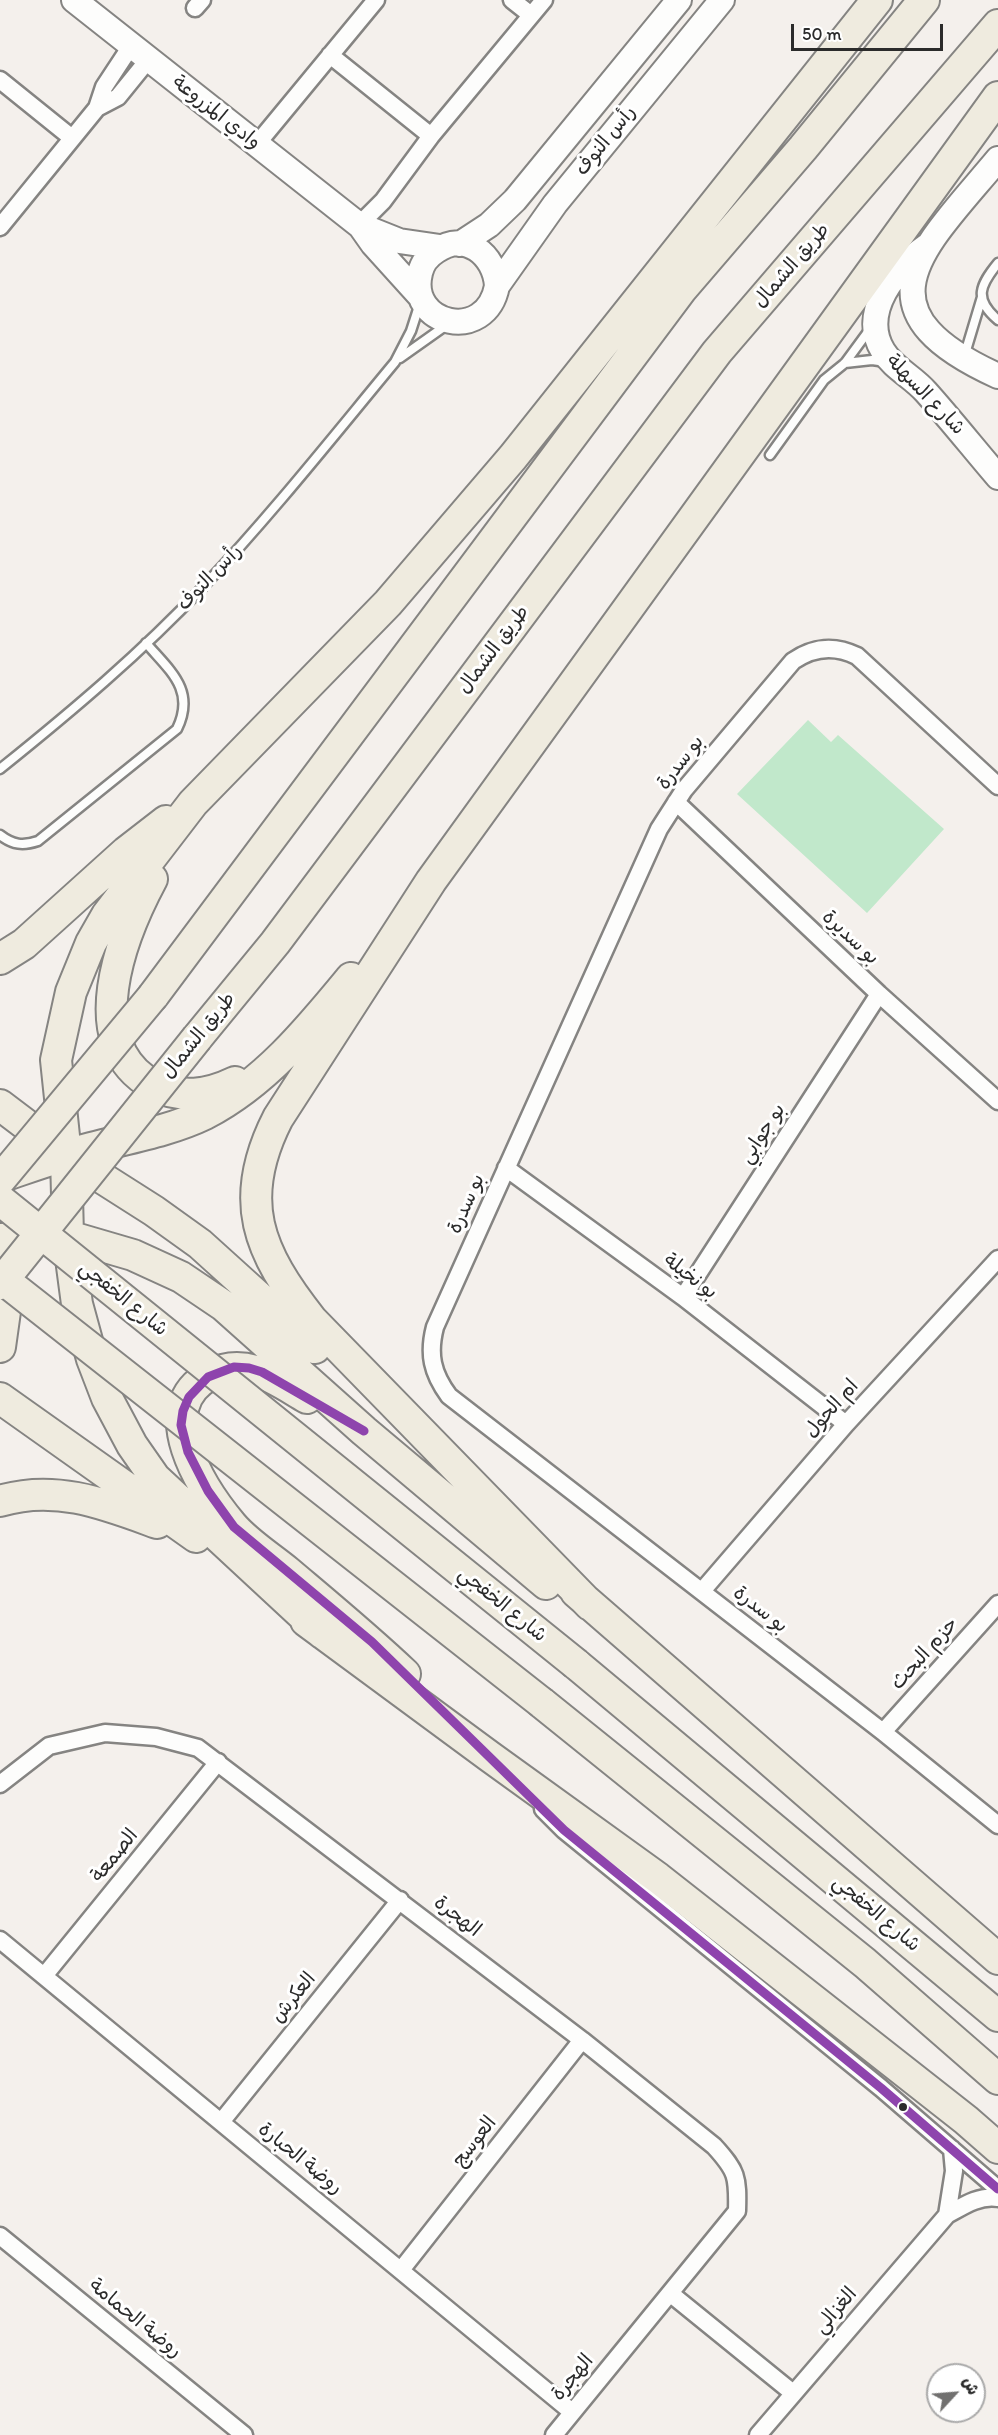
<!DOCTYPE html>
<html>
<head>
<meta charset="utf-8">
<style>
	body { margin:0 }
	#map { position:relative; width:998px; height:2435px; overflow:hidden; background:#f4f0ec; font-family:Itim,"Playpen Sans Arabic",sans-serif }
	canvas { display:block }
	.north { position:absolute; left:926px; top:2363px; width:60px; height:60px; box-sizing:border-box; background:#fff; border:2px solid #aaa; border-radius:50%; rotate:64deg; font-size:16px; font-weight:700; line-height:24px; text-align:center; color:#2b2b2b }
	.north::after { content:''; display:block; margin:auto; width:21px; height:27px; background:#71706f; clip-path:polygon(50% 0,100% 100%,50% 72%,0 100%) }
	.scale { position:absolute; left:791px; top:24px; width:152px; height:27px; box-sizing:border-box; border:3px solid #2b2b2b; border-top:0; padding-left:8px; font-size:18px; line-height:21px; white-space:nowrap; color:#2b2b2b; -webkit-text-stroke:4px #fff; paint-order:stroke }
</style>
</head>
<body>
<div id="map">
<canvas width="998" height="2435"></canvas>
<div class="north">ش</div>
<div class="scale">50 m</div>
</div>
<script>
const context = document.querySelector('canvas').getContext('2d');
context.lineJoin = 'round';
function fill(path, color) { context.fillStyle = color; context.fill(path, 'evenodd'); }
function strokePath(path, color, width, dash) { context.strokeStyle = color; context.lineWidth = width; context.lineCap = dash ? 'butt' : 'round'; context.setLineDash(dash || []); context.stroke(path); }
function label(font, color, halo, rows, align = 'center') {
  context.font = font + ' Itim,"Playpen Sans Arabic",sans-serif'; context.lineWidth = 6; context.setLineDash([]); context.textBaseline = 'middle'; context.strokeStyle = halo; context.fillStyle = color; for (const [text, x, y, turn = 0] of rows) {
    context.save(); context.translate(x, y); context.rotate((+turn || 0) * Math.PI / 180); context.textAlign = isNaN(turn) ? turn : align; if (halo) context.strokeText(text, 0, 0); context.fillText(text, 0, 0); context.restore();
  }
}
const green = new Path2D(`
	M 808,720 L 831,742 L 838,735 L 944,829 L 867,913 L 737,794 Z`);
const lane = new Path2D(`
	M 998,263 C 980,285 973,299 998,320
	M 964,357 L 982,297
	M 400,358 L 448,324
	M 845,363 L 872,360 L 886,362
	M 770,455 L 824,380 L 845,363 L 870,329
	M 0,769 C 71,712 141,653 203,587 C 271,515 332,438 395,362 L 411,331 L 420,303
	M 0,835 C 13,845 23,846 38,841 L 177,729 C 196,690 170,671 146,643`);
const street = new Path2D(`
	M 512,0 L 531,15
	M 195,8 L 202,0
	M 330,55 L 431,136
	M 0,80 L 72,138
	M 97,108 L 118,97 L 148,60
	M 257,144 L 376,0
	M 359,225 L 383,201 L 431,136 L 544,0
	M 0,227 L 97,108 L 104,87 L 131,46
	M 998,786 L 857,656 C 835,645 813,647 793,661 L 684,790 L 659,829 L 435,1327 C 428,1354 432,1373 449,1396 L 883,1732 L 998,1825
	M 676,802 L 879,994 L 998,1101
	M 506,1168 L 683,1297 L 846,1424
	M 683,1297 L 879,994
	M 702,1591 L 846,1424 L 998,1259
	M 883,1732 L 998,1604
	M 0,1784 L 49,1746 L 105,1733 L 156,1737 L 198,1748 L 582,2040 L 714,2146 C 737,2171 738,2177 737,2211 L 554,2435
	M 543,1809 L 564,1830 L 881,2088 L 998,2189
	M 0,1940 L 572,2412
	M 44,1976 L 218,1762
	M 221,2122 L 400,1900
	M 947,2215 L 954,2171 L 952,2149
	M 0,2236 L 244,2435
	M 401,2270 L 582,2040
	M 671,2294 L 793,2393
	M 758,2435 L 947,2215 C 963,2206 979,2195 998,2198`);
const secondary = new Path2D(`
	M 74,0 L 359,225 L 399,241 L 440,247
	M 998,159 C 924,248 850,309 998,376
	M 361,227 L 373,244 L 420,296
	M 460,244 L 489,225 L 515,200 L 679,0
	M 927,246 C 896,268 859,312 883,351 C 893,368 913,377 926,392 C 951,420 974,449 998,477
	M 497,286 C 495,255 465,230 436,251 C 428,256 422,264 420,273 C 407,325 486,344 497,286 L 555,204 L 722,0`);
const highway = new Path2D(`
	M 152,879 C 122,935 78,1044 153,1085 C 181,1099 208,1095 235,1082
	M 0,959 L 24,944 L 126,852 L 166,821
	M 153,996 L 681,290 L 803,148 L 924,0
	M 197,1038 L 275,943 L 717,352 L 998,25
	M 0,1105 L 66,1155 L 154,1211 L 200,1244 L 315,1348
	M 0,1177 C 30,1167 60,1156 91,1148 C 129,1138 170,1131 205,1114 C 265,1083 309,1029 351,978
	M 0,1239 L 68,1236 L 133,1255 L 181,1277 L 224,1306 L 364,1431 L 546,1584
	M 0,1347 L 8,1290 L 6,1261
	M 0,1398 L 196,1537
	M 307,1398 C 276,1380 246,1356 210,1375 C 149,1408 202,1489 232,1525 C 247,1543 270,1557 288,1572 C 327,1605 367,1638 405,1674
	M 0,1501 C 55,1484 105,1504 157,1523
	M 576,1592 L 998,1959
	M 590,1605 L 312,1320 C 258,1252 236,1200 278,1118 L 431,881 L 998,97
	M 306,1621 L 489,1756 L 658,1878 L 966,2120 L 998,2148
	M 322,1633 L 155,1478 L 132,1445 L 107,1398 L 92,1359 L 77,1304 L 68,1236 L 66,1155 L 56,1060 L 71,992 L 91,943 L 107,915 L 193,803 L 388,603 L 513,457 L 877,0
	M 576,1664 L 998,2016
	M 542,1703 L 865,1963 L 998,2079`);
const highwayBridge = new Path2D(`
	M 0,1180 L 153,996
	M 0,1200 L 576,1664
	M 0,1277 L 542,1703
	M 0,1284 L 197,1038`);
const bus1 = new Path2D(`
	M 364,1431 L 262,1372 L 249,1368 L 234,1367 L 208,1377 L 189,1397 L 183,1411 L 181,1425 L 188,1452 L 208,1491 L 234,1527 L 372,1642 L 564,1830 L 881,2088 L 998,2189`);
const markers = [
	[903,2107,5,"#2b2b2b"]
];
const streetNames = [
	["وادي المزروعة",216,113,38],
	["رأس النوف",606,141,-51],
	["طريق الشمال",792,266,-49],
	["شارع السهلة",925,395,46],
	["رأس النوف",210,578,-46],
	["طريق الشمال",494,650,-53],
	["بو سدرة",681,763,-52],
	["بو سديرة",850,938,43],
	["طريق الشمال",199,1036,-51],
	["بو جوابي",763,1134,-57],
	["بو سدرة",467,1204,-66],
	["بو نخيلة",690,1277,37],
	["شارع الخفجي",123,1299,39],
	["ام الحول",832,1409,-48],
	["شارع الخفجي",502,1605,39],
	["بو سدرة",760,1610,38],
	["حزم البحث",925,1654,-48],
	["الصمعة",115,1856,-51],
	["شارع الخفجي",876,1914,40],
	["الهجرة",457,1917,38],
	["العكرش",294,1998,-51],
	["العوسج",475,2142,-52],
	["روضة الحبارة",300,2159,39],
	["الغزالي",836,2311,-49],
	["روضة الحمامة",135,2319,39],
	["الهجرة",573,2378,-50]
];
fill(green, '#c1e8cb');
strokePath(lane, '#858482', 13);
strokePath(street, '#858482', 21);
strokePath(secondary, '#858482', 28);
strokePath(highway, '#858482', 34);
strokePath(lane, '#fdfdfc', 8);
strokePath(street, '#fdfdfc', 16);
strokePath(secondary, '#fdfdfc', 24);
strokePath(highway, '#efebdf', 30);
strokePath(highwayBridge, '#858482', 34, []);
strokePath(highwayBridge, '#efebdf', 30);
strokePath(bus1, '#8e44ad', 9);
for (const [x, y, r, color] of markers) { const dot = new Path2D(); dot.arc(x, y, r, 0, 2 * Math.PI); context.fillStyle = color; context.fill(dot); strokePath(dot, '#fff', 2); }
label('20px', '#2b2b2b', '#fff', streetNames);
</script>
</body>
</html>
